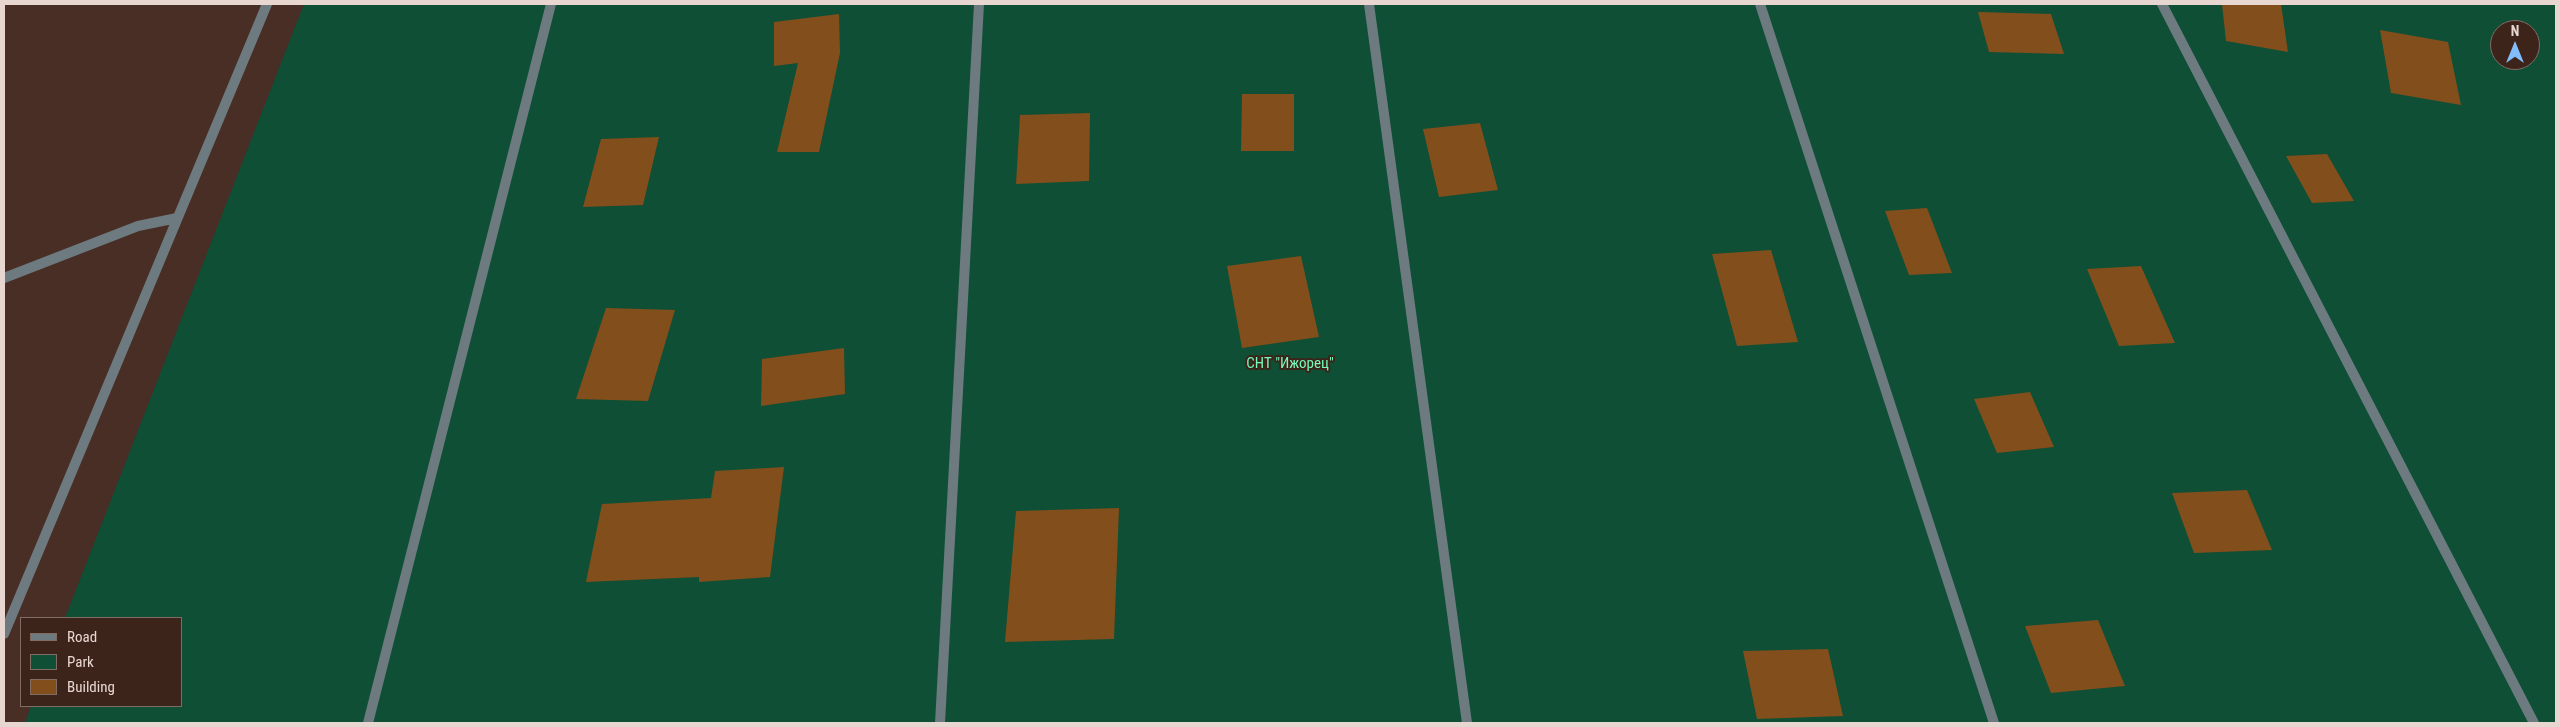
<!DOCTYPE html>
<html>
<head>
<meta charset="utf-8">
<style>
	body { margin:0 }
	#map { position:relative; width:2560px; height:727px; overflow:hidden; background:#482e25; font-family:"Roboto Condensed",sans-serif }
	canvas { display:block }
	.frame { position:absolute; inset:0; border:5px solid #e8d7d1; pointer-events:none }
	.legend { position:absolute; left:20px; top:617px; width:162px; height:90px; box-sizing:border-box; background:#3d241b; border:1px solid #816c64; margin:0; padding:6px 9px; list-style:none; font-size:15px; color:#e8d7d1 }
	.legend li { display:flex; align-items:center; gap:10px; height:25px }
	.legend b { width:25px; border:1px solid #816c64 }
	.north { position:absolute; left:2490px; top:20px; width:50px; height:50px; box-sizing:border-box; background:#3d241b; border:1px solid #816c64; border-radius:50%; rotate:0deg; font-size:14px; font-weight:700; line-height:20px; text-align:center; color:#e8d7d1 }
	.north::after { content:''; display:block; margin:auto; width:18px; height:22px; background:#83bcfb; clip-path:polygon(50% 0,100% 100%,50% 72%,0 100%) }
</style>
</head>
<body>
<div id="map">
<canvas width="2560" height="727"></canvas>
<div class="frame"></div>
<ul class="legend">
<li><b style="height:6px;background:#6d7a80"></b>Road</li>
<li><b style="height:14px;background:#0e4f35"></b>Park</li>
<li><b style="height:14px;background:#824e1b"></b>Building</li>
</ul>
<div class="north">N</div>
</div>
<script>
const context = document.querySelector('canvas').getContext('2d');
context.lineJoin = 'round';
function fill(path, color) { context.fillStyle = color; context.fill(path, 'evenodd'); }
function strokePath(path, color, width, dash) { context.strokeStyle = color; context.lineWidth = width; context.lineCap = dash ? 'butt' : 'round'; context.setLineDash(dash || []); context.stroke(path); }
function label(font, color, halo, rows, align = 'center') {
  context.font = font + ' "Roboto Condensed",sans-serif'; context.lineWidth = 4; context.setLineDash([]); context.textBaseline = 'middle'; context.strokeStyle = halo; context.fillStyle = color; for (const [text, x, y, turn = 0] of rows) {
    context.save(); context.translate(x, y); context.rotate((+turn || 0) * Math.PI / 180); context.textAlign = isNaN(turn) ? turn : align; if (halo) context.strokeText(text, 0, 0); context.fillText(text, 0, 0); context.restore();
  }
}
const green = new Path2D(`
	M 304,4 L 2556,4 L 2556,723 L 25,723 L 31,706 L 181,706 L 181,618 L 65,618 ZM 2500,30 L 2530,30 L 2530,60 L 2500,60 Z`);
const building = new Path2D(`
	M 2222,4 L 2281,4 L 2288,52 L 2226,41 Z
	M 1978,12 L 2051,14 L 2064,54 L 1989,52 Z
	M 839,14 L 840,53 L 819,152 L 777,152 L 798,63 L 774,66 L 774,22 Z
	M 2380,30 L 2448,42 L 2461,105 L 2391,93 Z
	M 1242,94 L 1294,94 L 1294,151 L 1241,151 Z
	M 1090,113 L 1089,181 L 1016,184 L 1020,115 Z
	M 1480,123 L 1498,190 L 1439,197 L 1423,129 Z
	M 659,137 L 643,205 L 583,207 L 601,139 Z
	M 2327,154 L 2354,201 L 2312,203 L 2286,156 Z
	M 1927,208 L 1952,273 L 1909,275 L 1885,211 Z
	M 1771,250 L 1798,342 L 1737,346 L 1712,254 Z
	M 1301,256 L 1319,337 L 1242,348 L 1227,266 Z
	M 2141,266 L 2175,343 L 2119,346 L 2087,269 Z
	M 606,308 L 675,310 L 648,401 L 576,399 Z
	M 844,348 L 845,394 L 761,406 L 762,359 Z
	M 2030,392 L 2054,447 L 1997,453 L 1974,399 Z
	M 784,467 L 770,577 L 699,582 L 699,577 L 586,582 L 602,504 L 711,498 L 715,471 Z
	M 2247,490 L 2272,550 L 2194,553 L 2172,493 Z
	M 1119,508 L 1114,639 L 1005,642 L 1016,511 Z
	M 2098,620 L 2125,686 L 2051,693 L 2025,626 Z
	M 1828,649 L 1843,716 L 1757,719 L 1743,651 Z`);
const service = new Path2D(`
	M 1369,4 L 1467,723
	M 1760,4 L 1994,723
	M 2162,4 L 2534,723
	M 368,723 L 551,4
	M 940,723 L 979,4`);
const minor = new Path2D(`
	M 4,278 L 138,226 L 177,218
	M 4,634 L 267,4`);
const parkNames = [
	["СНТ \"Ижорец\"",1290,364]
];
fill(green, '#0e4f35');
fill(building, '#824e1b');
strokePath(service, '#6d7a80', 10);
strokePath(minor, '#6d7a80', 10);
label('15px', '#74fabb', '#3d241b', parkNames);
</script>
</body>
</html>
